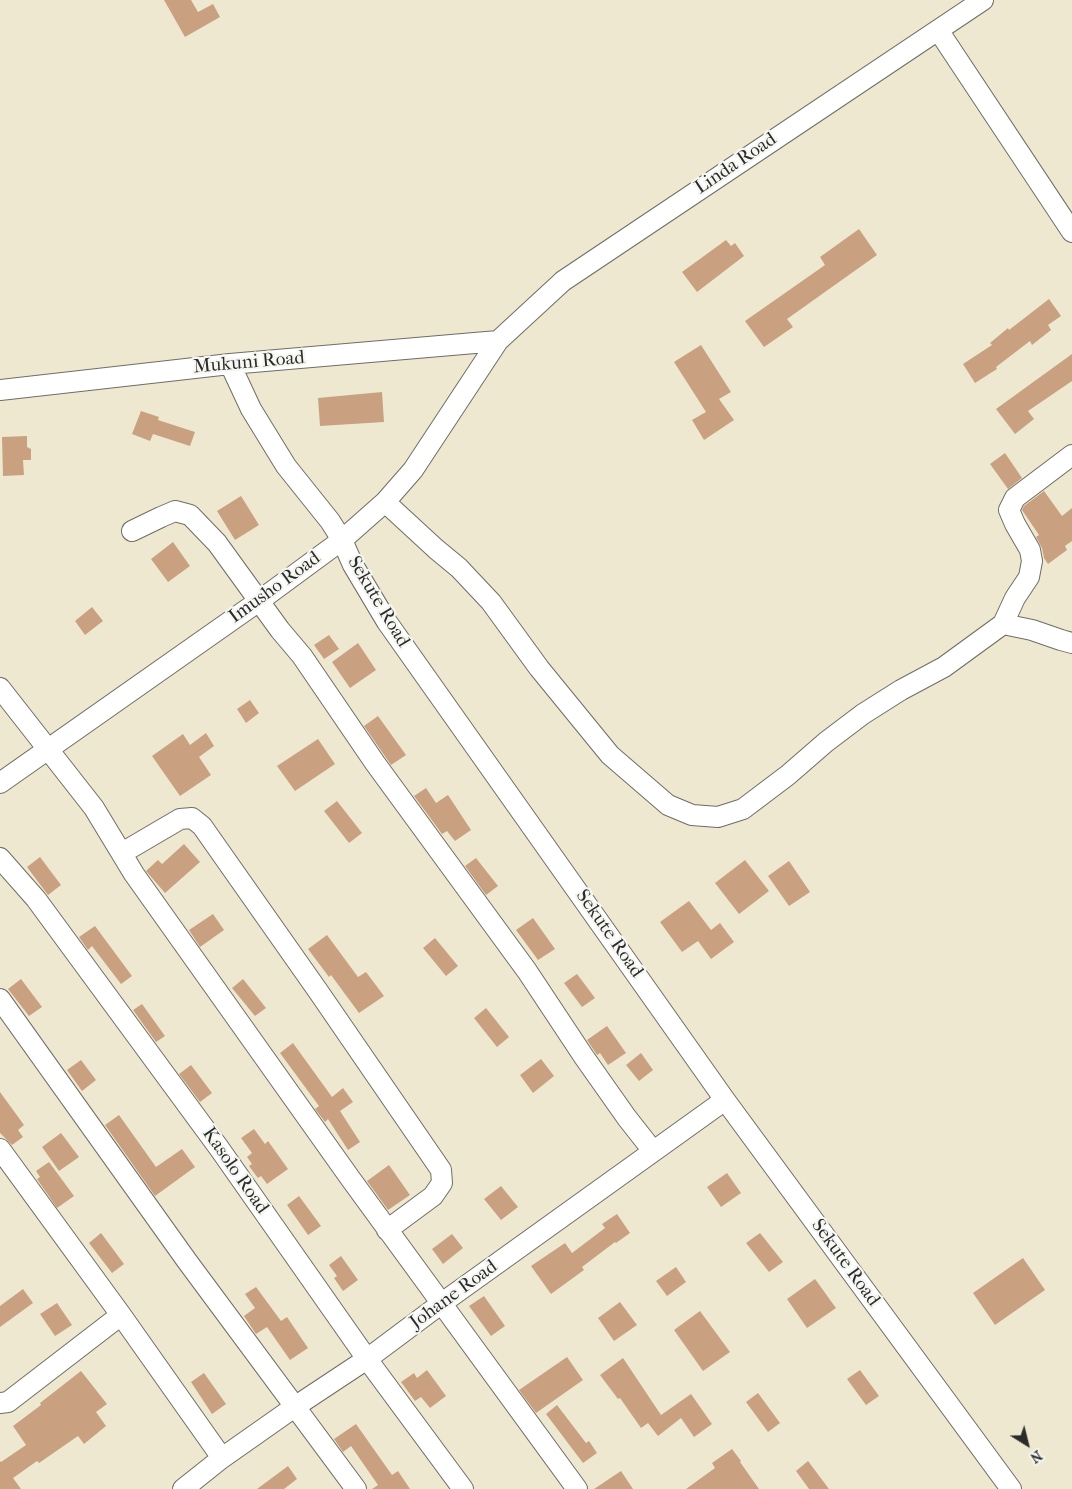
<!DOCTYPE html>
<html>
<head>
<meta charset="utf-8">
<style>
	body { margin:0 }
	#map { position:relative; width:1072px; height:1489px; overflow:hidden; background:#eee8d0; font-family:"IM FELL French Canon",serif }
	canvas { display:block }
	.north { position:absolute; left:1002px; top:1419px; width:50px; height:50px; -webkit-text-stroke:4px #f6f6f2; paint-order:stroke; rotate:144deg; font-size:14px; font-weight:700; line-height:20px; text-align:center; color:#2b2b2b }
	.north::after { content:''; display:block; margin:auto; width:18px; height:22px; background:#2b2b2b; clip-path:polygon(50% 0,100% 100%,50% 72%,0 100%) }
</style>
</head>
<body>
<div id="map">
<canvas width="1072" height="1489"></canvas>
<div class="north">N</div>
</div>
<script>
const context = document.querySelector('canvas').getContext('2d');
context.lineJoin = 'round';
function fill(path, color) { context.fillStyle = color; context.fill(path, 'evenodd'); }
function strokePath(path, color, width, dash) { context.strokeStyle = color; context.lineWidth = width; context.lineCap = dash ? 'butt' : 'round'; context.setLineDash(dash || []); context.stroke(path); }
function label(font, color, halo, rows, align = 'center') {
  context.font = font + ' "IM FELL French Canon",serif'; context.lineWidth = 4.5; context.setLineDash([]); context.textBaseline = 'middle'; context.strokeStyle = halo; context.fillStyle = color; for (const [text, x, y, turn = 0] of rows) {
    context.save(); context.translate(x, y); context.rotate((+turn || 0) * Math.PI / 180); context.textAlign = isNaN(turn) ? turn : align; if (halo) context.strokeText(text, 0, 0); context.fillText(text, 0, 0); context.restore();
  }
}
const building = new Path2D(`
	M 164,0 L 191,0 L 198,12 L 213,4 L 220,17 L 185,37 Z
	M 859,229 L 877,255 L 787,319 L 793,327 L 764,347 L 745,321 L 825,265 L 820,257 Z
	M 726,240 L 731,246 L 735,243 L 744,256 L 697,292 L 682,272 Z
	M 1049,299 L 1061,316 L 1048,325 L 1051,330 L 1032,345 L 1030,341 L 996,367 L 997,369 L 975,383 L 963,364 L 992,345 L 990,343 L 1008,328 L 1009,330 Z
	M 701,345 L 731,392 L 719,399 L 734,420 L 704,440 L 692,420 L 706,412 L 674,362 Z
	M 1072,354 L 1072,381 L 1028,411 L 1034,419 L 1015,434 L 996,409 Z
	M 382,392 L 384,422 L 320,426 L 318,398 Z
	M 141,411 L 159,417 L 158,420 L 195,432 L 190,446 L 153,434 L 150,441 L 132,434 Z
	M 27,436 L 27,447 L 31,449 L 31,460 L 23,460 L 24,475 L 3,476 L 2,437 Z
	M 1005,453 L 1022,478 L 1008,489 L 990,464 Z
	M 1044,491 L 1062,516 L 1072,508 L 1072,541 L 1065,546 L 1067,550 L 1048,564 L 1044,558 L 1042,548 L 1036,537 L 1039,535 L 1022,510 L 1024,506 Z
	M 241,496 L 259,525 L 235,540 L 217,511 Z
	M 173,542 L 190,566 L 168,582 L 151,559 Z
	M 92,607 L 103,621 L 85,635 L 75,621 Z
	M 329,635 L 339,649 L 324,659 L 314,645 Z
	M 358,643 L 376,670 L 350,688 L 332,662 Z
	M 250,700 L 259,713 L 246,723 L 237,709 Z
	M 378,716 L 406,755 L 391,765 L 364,726 Z
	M 206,733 L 214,746 L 199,757 L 211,775 L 180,796 L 152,756 L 183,734 L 190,745 Z
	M 318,739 L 335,764 L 295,791 L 277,766 Z
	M 426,788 L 436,803 L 448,795 L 471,830 L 455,841 L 447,831 L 442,834 L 414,796 Z
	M 337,801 L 362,833 L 349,843 L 324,811 Z
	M 184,844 L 200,862 L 165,893 L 146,871 L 158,860 L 162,864 Z
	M 40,857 L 61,885 L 48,895 L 27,867 Z
	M 476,858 L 498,886 L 486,895 L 465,866 Z
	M 745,860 L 769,891 L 739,914 L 715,883 Z
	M 789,861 L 810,892 L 789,906 L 768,876 Z
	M 689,901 L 711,930 L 720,923 L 734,942 L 711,959 L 698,941 L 682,952 L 660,922 Z
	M 213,914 L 224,930 L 200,947 L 189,930 Z
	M 533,918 L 555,949 L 538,960 L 516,930 Z
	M 95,926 L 132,976 L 121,984 L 92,946 L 88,950 L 79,937 Z
	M 327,935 L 358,977 L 366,972 L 384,996 L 359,1013 L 331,975 L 329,977 L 308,949 Z
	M 435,938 L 458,966 L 446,976 L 423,948 Z
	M 577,974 L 595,998 L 582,1007 L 564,983 Z
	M 21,979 L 42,1007 L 29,1016 L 8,989 Z
	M 243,979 L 266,1008 L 255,1016 L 232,988 Z
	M 142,1004 L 165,1036 L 156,1042 L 133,1010 Z
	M 486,1008 L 509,1037 L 497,1047 L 474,1018 Z
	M 607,1026 L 626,1053 L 608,1065 L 600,1053 L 597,1055 L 587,1040 Z
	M 293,1043 L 332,1097 L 343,1088 L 353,1102 L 340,1111 L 360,1142 L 348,1150 L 328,1119 L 325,1122 L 315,1109 L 319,1106 L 280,1053 Z
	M 641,1053 L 653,1070 L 639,1081 L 626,1065 Z
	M 541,1059 L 554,1076 L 533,1093 L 520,1075 Z
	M 81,1060 L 96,1080 L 82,1091 L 67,1070 Z
	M 191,1065 L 212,1093 L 200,1102 L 179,1074 Z
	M 0,1092 L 24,1125 L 18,1130 L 23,1137 L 12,1145 L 0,1133 Z
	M 119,1115 L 156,1167 L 182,1149 L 195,1167 L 155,1196 L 105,1125 Z
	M 254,1129 L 265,1144 L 268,1141 L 288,1169 L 267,1184 L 261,1176 L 258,1178 L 249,1166 L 252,1164 L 247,1157 L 252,1153 L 241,1138 Z
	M 61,1133 L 79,1157 L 59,1171 L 42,1147 Z
	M 49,1162 L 74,1196 L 57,1208 L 37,1179 L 40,1177 L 36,1171 Z
	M 389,1165 L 410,1195 L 388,1210 L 367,1181 Z
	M 727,1173 L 741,1193 L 721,1207 L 707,1187 Z
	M 501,1186 L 518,1207 L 501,1220 L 484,1199 Z
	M 299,1196 L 321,1226 L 308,1235 L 287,1205 Z
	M 617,1214 L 630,1233 L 616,1243 L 615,1242 L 582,1267 L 584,1270 L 551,1294 L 531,1266 L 565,1243 L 572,1253 L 605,1228 L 602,1224 Z
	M 101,1233 L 124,1264 L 112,1273 L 89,1243 Z
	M 760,1233 L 783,1262 L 769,1272 L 746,1243 Z
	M 452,1234 L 463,1248 L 443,1264 L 432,1249 Z
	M 341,1256 L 358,1280 L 343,1291 L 334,1278 L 337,1276 L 329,1265 Z
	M 1023,1258 L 1045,1290 L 995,1325 L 973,1293 Z
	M 676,1267 L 686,1282 L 667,1296 L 656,1281 Z
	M 815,1279 L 836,1308 L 807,1328 L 787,1299 Z
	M 256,1287 L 281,1321 L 287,1317 L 308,1348 L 290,1360 L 267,1327 L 256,1334 L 244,1316 L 255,1308 L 245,1294 Z
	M 23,1289 L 33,1303 L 0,1327 L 0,1306 Z
	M 484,1296 L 505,1326 L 491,1336 L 469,1306 Z
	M 620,1302 L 637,1325 L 614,1341 L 598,1318 Z
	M 57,1303 L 72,1325 L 55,1336 L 40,1314 Z
	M 700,1311 L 730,1352 L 703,1371 L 674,1330 Z
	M 567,1357 L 583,1380 L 536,1413 L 519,1390 Z
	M 623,1358 L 661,1415 L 691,1394 L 712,1424 L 694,1437 L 681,1418 L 658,1436 L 648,1423 L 641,1428 L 620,1398 L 618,1399 L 600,1375 Z
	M 427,1370 L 446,1396 L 430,1408 L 421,1397 L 415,1401 L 401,1382 L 414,1373 L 417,1378 Z
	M 860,1370 L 879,1396 L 866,1405 L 847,1379 Z
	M 81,1371 L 107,1404 L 96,1412 L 106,1426 L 84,1444 L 78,1436 L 39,1463 L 37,1461 L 13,1478 L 21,1489 L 0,1489 L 0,1461 L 1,1462 L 26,1445 L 13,1426 L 41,1405 L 40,1403 Z
	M 204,1373 L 226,1404 L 212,1414 L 191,1382 Z
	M 758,1393 L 780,1423 L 768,1432 L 746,1402 Z
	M 557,1405 L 586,1443 L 589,1441 L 597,1453 L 583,1463 L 546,1414 Z
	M 356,1424 L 392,1475 L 398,1471 L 410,1489 L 372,1489 L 378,1485 L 351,1446 L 343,1452 L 334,1439 Z
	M 732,1449 L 741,1461 L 740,1462 L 759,1489 L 686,1489 L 715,1468 L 712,1463 Z
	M 808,1461 L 829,1489 L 809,1489 L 796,1471 Z
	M 288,1466 L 297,1479 L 284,1489 L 257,1489 Z
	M 621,1471 L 633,1489 L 594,1489 Z`);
const minor = new Path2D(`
	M 938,30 L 1072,232
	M 230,364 L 251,409 L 286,466 L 330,521 L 342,540 L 353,565 L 387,622 L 725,1100 L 1011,1489
	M 0,390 L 230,364 L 498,341
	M 385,502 L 436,549 L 459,568 L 491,602 L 539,668 L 610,755 L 668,805 L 692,815 L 718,817 L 743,809 L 788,775 L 826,742 L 863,714 L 901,690 L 944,667 L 1003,624 L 1015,598 L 1029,577 L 1032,561 L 1030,550 L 1015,524 L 1009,510 L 1015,498 L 1072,455
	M 132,531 L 161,517 L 175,511 L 190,515 L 217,543 L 280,630 L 302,656 L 375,763 L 527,971 L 584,1057 L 627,1118 L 653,1151
	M 1003,624 L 1032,630 L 1061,640 L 1072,643
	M 0,688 L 94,808 L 134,874 L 350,1178 L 577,1489
	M 0,783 L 259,601 L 342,540 L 385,502 L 413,470 L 498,341 L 563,281 L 983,0
	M 122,853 L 180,819 L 192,818 L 202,826 L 318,991 L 441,1170 L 442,1183 L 433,1196 L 387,1230
	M 0,858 L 36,899 L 219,1148 L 367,1359 L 463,1489
	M 0,999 L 187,1261 L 356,1489
	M 0,1149 L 121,1315 L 222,1458
	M 0,1403 L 8,1402 L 121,1315
	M 183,1489 L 222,1458 L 296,1406 L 367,1359 L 442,1303 L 725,1100`);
const streetNames = [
	["Linda Road",736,164,-34],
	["Mukuni Road",249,363,-5],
	["Imusho Road",275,588,-36],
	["Sekute Road",378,602,59],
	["Sekute Road",609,934,55],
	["Kasolo Road",235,1171,55],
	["Sekute Road",845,1263,54],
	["Johane Road",454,1295,-36]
];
fill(building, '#c9a181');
strokePath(minor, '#6f6d65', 22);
strokePath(minor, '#fff', 20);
label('19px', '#2b2b2b', '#f6f6f2', streetNames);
</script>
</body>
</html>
